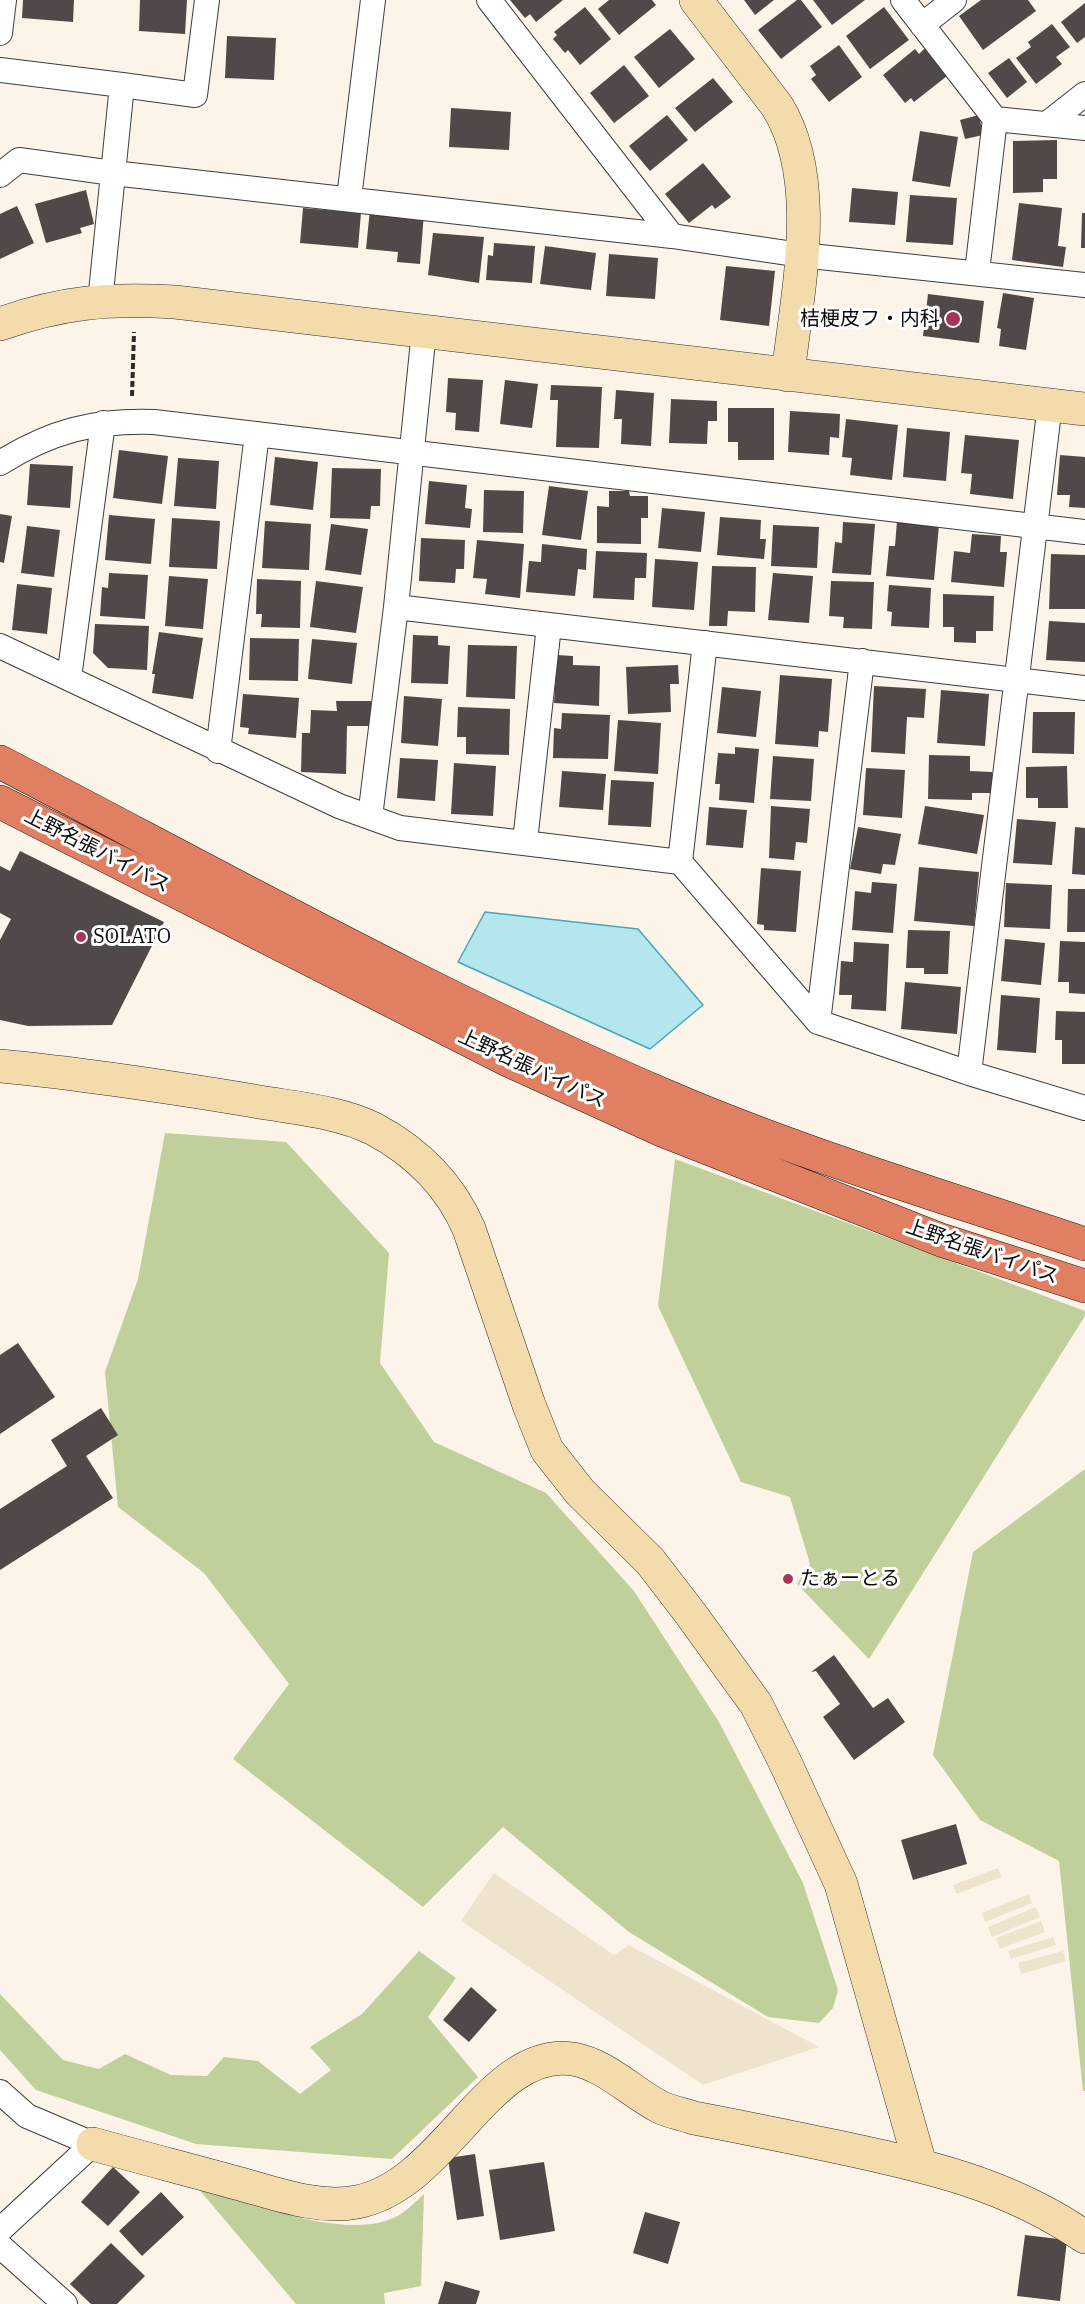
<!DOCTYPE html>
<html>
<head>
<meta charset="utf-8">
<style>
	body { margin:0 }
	canvas { display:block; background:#fcf4e9 }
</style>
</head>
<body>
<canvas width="1085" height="2304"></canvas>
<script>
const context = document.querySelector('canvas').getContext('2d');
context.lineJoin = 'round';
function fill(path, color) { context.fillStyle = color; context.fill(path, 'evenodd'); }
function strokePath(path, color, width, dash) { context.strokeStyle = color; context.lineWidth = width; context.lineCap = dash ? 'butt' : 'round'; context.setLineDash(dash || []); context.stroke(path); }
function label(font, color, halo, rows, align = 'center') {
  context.font = font + ' "IBM Plex Serif","Noto Sans JP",serif'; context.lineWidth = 6; context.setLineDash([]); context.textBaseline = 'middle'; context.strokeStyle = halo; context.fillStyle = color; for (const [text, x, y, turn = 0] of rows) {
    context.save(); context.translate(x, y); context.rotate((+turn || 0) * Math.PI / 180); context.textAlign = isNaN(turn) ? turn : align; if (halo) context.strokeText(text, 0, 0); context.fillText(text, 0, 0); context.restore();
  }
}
const farmland = new Path2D(`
	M 998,1868 L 1002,1877 L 956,1894 L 953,1885 Z
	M 494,1873 L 614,1955 L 629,1945 L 819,2047 L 703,2085 L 461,1921 Z
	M 1029,1894 L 1032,1903 L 985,1922 L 982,1913 Z
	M 1036,1907 L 1040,1917 L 992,1937 L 988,1927 Z
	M 1041,1921 L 1045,1932 L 1000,1949 L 996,1938 Z
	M 1053,1937 L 1056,1945 L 1011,1959 L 1008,1951 Z
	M 1063,1951 L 1066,1961 L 1021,1974 L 1018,1963 Z`);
const forest = new Path2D(`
	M 165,1133 L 286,1142 L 389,1253 L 380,1363 L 434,1442 L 546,1493 L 634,1591 L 719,1722 L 803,1883 L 838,1990 L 833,2008 L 819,2023 L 768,2017 L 629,1932 L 503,1827 L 423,1907 L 233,1759 L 289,1684 L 204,1573 L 118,1507 L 105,1372 L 138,1279 Z
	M 675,1159 L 1085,1311 L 1085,1316 L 869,1659 L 797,1584 L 810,1564 L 790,1497 L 741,1482 L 658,1306 Z
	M 1085,1469 L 1085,2091 L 1083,2091 L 1059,1861 L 980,1820 L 933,1755 L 973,1552 Z
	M 419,1951 L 456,1978 L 428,2017 L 478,2077 L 392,2159 L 196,2144 L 36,2090 L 0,2050 L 0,1994 L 63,2060 L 99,2069 L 125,2054 L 171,2075 L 207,2076 L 224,2057 L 258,2061 L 300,2094 L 331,2070 L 310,2047 L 362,2014 Z
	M 197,2187 C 249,2202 350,2244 399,2215 C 408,2210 416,2201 424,2194 L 421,2286 L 384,2293 L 385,2304 L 296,2304 Z`);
const water = new Path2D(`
	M 485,912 L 638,929 L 703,1005 L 650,1049 L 458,962 Z`);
const building = new Path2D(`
	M 23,0 L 74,0 L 73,22 L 22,18 Z
	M 140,0 L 187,0 L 185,34 L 139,31 Z
	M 510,0 L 563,0 L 536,22 L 530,14 L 525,18 Z
	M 609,0 L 652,0 L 656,5 L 619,35 L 598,9 Z
	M 744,0 L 774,0 L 755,15 Z
	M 797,0 L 801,0 L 822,27 L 781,59 L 758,30 Z
	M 813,0 L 865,0 L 832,25 Z
	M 981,0 L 1028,0 L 1036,11 L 983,50 L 959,16 Z
	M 1085,3 L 1085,37 L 1077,43 L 1061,22 Z
	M 585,7 L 611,39 L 580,65 L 568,50 L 565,53 L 553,39 L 557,35 L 554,32 Z
	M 884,7 L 909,40 L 870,69 L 846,36 Z
	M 1052,24 L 1070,47 L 1056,57 L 1062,64 L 1036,84 L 1016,58 L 1031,47 L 1028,42 Z
	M 670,29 L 695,59 L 659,88 L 634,57 Z
	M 227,36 L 276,38 L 274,80 L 225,78 Z
	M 839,45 L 862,77 L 829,102 L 811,79 L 816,75 L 810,66 Z
	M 925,48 L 947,76 L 914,102 L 911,98 L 905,103 L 883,75 L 915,49 L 919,54 Z
	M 1009,58 L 1027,82 L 1007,98 L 988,73 Z
	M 624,65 L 649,96 L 614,123 L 590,93 Z
	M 713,78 L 733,102 L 695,132 L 675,108 Z
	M 451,108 L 511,112 L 509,150 L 449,147 Z
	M 667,115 L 688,140 L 650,171 L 629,146 Z
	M 979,115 L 983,135 L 965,139 L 960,120 Z
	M 920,131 L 958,137 L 950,187 L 912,181 Z
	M 1057,140 L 1057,179 L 1043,179 L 1043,192 L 1013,193 L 1013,141 Z
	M 703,163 L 731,197 L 715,209 L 712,205 L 689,223 L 665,194 Z
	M 852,188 L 898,192 L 895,225 L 849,222 Z
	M 86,190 L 94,224 L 80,228 L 82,233 L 46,243 L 35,204 Z
	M 910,195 L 957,198 L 953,245 L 906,242 Z
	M 1019,203 L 1062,208 L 1058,246 L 1066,247 L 1063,267 L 1012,260 Z
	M 17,206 L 34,243 L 0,259 L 0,214 Z
	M 303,208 L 361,213 L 358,248 L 300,243 Z
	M 370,209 L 424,213 L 420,264 L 397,262 L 398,252 L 366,249 Z
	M 1082,213 L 1085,213 L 1085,248 L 1081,248 Z
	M 433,233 L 484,237 L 479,283 L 428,275 Z
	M 494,243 L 535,246 L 532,283 L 486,280 L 488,255 L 493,256 Z
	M 545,246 L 596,253 L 591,290 L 540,284 Z
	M 609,254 L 658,258 L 655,299 L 606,296 Z
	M 726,266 L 775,271 L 769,326 L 720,320 Z
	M 1003,293 L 1034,298 L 1026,350 L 999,346 L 1001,329 L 997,328 Z
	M 928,294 L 984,301 L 979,343 L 923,336 Z
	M 448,378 L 483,380 L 479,432 L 455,430 L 456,413 L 446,412 Z
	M 505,380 L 538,384 L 532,428 L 500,424 Z
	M 551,385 L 602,387 L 599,448 L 556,447 L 558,400 L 550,400 Z
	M 616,390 L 654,393 L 651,446 L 621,444 L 622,419 L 614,419 Z
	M 671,399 L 717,401 L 717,421 L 708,421 L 707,444 L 669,443 Z
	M 728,408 L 774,408 L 774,460 L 738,460 L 738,442 L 728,442 Z
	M 790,411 L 840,414 L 839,438 L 830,437 L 829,455 L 788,452 Z
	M 846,419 L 898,425 L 892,480 L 850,475 L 852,458 L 842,457 Z
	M 907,428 L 950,432 L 946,481 L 903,477 Z
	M 965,435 L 1019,440 L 1013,499 L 970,494 L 972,474 L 961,473 Z
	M 119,450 L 168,456 L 162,504 L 113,498 Z
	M 1060,455 L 1085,457 L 1085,508 L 1069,507 L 1070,495 L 1057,495 Z
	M 275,457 L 318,462 L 313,510 L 270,505 Z
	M 178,458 L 219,461 L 216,509 L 174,506 Z
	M 30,464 L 73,466 L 70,508 L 27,505 Z
	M 332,468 L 381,469 L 380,506 L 371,506 L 370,519 L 330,518 Z
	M 429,481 L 467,485 L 465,508 L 472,509 L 470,528 L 425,524 Z
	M 549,486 L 588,491 L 581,540 L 542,535 Z
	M 484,490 L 524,491 L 523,533 L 483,532 Z
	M 609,491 L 629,491 L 630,496 L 648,496 L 648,518 L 641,518 L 641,544 L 597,543 L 597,506 L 609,507 Z
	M 662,508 L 705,512 L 701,552 L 658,548 Z
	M 0,514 L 12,516 L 4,563 L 0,562 Z
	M 109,515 L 155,519 L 151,564 L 105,560 Z
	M 720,517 L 761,520 L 760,539 L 766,539 L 764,559 L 717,555 Z
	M 172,518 L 220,521 L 217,569 L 169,567 Z
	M 265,521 L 311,524 L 309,570 L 262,568 Z
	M 897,521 L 939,525 L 934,580 L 886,576 L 889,546 L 895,546 Z
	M 843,522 L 875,524 L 871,575 L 832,573 L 835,542 L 842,543 Z
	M 331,524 L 368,529 L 361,575 L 325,570 Z
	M 773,525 L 819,527 L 817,568 L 771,566 Z
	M 27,526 L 60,530 L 54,577 L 21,573 Z
	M 972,534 L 1001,536 L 1000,552 L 1007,552 L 1004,587 L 951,582 L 954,551 L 970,553 Z
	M 421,538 L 465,540 L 464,569 L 456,569 L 455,583 L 419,581 Z
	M 477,540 L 524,544 L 520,598 L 485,594 L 487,579 L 473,578 Z
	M 542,544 L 587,549 L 586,570 L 578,569 L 575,596 L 526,592 L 529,561 L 541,562 Z
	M 596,551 L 647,553 L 646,578 L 635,578 L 634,600 L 593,598 Z
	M 1051,554 L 1085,555 L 1085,609 L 1049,609 Z
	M 655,559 L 698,562 L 694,610 L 652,607 Z
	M 712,566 L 756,567 L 755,612 L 728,611 L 727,626 L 709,626 Z
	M 109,573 L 148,575 L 145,619 L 100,616 L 102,587 L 108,588 Z
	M 773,573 L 813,576 L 809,623 L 768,620 Z
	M 169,576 L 208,579 L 203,629 L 165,626 Z
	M 257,579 L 301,581 L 300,628 L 261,627 L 262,614 L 256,614 Z
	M 316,581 L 363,587 L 356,633 L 310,627 Z
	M 831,581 L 874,582 L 872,629 L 843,628 L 844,617 L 829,616 Z
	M 17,584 L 52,588 L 47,634 L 12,630 Z
	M 889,585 L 931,588 L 929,628 L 891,626 L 892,612 L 887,611 Z
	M 943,594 L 994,596 L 993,631 L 976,631 L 976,643 L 954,642 L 954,627 L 943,627 Z
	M 1049,621 L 1085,623 L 1085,662 L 1046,660 Z
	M 95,624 L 149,626 L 147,670 L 108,668 L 93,653 Z
	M 159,632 L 203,638 L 193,699 L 152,693 L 155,674 L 152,674 Z
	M 413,635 L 438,636 L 438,645 L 450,646 L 448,684 L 411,683 Z
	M 250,638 L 299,639 L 298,681 L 249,680 Z
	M 312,639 L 357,643 L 352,684 L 308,679 Z
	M 468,645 L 517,646 L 515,699 L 466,697 Z
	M 557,655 L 573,656 L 573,665 L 600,666 L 599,706 L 554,703 Z
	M 678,665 L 679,684 L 670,684 L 671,712 L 628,714 L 626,667 Z
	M 780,675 L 832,679 L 828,732 L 819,731 L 818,747 L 775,744 Z
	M 874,686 L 926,689 L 924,718 L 907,717 L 905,754 L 871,752 Z
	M 722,687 L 761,691 L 756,737 L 717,733 Z
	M 941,690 L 989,694 L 985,746 L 937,743 Z
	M 243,694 L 299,698 L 296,738 L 248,734 L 249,728 L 240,727 Z
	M 404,696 L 442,699 L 438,746 L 401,743 Z
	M 336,701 L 371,701 L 371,726 L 347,726 L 346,774 L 301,772 L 302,733 L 310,733 L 311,710 L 337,711 Z
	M 458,707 L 510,709 L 509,755 L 466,754 L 466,737 L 457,737 Z
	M 1033,712 L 1075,712 L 1074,754 L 1032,753 Z
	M 562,713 L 610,715 L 608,759 L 553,758 L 554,728 L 561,729 Z
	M 618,720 L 661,723 L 658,774 L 614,771 Z
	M 735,747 L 759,749 L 754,803 L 719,800 L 720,784 L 715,784 L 718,753 L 735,754 Z
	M 929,755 L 970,756 L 970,771 L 992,772 L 992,793 L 972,793 L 972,800 L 928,799 Z
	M 773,756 L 814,759 L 811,801 L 770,799 Z
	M 400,758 L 438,760 L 435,801 L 397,798 Z
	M 454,763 L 496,766 L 493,816 L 451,814 Z
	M 1067,766 L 1068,808 L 1038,808 L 1038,798 L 1026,798 L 1026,767 Z
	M 866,768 L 905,770 L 902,818 L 863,815 Z
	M 562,771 L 606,774 L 603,810 L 559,807 Z
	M 611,780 L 654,782 L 651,827 L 608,825 Z
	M 771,806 L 810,809 L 807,843 L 796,842 L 794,860 L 769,858 Z
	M 925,806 L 984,815 L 977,854 L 918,844 Z
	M 709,807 L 747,810 L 743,848 L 706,845 Z
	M 1017,819 L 1056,822 L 1052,865 L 1013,863 Z
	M 858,827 L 901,834 L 895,865 L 883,864 L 881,874 L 850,869 Z
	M 1075,827 L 1085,828 L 1085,875 L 1072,874 Z
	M 20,851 L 164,922 L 112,1025 L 28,1026 L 0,1020 L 0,940 L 11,919 L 0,913 L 0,866 L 10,871 Z
	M 919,867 L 979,872 L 974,926 L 914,921 Z
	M 761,868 L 801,871 L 796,932 L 764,930 L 764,925 L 757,924 Z
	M 872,882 L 897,884 L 893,933 L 852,930 L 855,891 L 871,893 Z
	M 1006,883 L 1052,885 L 1050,929 L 1004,927 Z
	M 1068,889 L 1085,889 L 1085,932 L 1067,932 Z
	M 908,930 L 950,931 L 948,974 L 924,974 L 924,968 L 906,968 Z
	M 1005,939 L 1045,943 L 1041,985 L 1001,981 Z
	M 1060,941 L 1085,942 L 1085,994 L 1069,993 L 1069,982 L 1058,982 Z
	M 854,942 L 889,944 L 886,1011 L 851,1009 L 852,995 L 839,995 L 841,961 L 853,962 Z
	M 905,982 L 961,987 L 957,1034 L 901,1029 Z
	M 1001,995 L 1040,998 L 1036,1053 L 997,1050 Z
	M 1056,1011 L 1085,1012 L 1085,1064 L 1062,1064 L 1062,1040 L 1055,1040 Z
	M 18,1343 L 55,1397 L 0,1434 L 0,1355 Z
	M 101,1408 L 118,1435 L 86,1456 L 113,1498 L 0,1570 L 0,1509 L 67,1466 L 51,1440 Z
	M 834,1655 L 873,1708 L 888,1698 L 905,1722 L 854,1760 L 823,1717 L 840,1704 L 816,1671 L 811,1672 Z
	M 956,1824 L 967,1864 L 913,1880 L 901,1840 Z
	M 471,1987 L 497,2010 L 469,2042 L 443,2020 Z
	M 475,2154 L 484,2216 L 457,2220 L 448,2158 Z
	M 544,2162 L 555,2231 L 500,2240 L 489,2170 Z
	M 113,2167 L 140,2192 L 108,2226 L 81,2202 Z
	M 161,2192 L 184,2217 L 142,2256 L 119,2231 Z
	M 645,2212 L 680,2222 L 668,2264 L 633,2253 Z
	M 1025,2235 L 1067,2240 L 1060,2301 L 1017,2296 Z
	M 111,2243 L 145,2276 L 117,2304 L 91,2304 L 70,2284 Z
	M 445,2281 L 480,2291 L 476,2304 L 438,2304 Z`);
const path = new Path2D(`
	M 132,396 L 134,332`);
const street = new Path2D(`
	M 489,0 L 672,236
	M 903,0 L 995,119 L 977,272
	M 922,25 L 954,0
	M 0,33 L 4,0
	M 0,70 L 122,85 L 100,302
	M 122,85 L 195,95 L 207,0
	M 995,119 L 1085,128
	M 1048,123 L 1085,94
	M 0,175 L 19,160 L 113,173 L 672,236 L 801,255 L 1085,285
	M 349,198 L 373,0
	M 0,463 C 51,431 94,420 154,422 L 1085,532
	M 396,607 L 1085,688
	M 0,646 L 339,806 L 400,828 L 680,862 L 818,1022 L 969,1073 L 1085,1108
	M 69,678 L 103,423
	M 218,751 L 257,434
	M 370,817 L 396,607 L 424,331
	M 525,841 L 549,626
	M 680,862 L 705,643
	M 818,1022 L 862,661
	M 969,1073 L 1050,404
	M 0,2092 L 27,2116 L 93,2144 L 0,2230
	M 0,2246 L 65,2304`);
const secondary = new Path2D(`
	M 696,0 L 777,106 C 823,180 797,292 788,375
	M 0,324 C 62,302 109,298 175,302 L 1085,409
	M 0,1066 C 85,1074 169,1087 254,1101 C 293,1108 338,1111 374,1129 C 417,1152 450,1185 469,1229 L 529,1405 L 547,1450 L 580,1492 L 650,1561 L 690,1613 L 756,1704 L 784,1760 L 841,1884 L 920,2164
	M 93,2144 C 139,2157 186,2169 233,2182 C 272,2192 316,2210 357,2202 C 446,2185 489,2046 573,2059 C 606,2065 631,2092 660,2107 C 670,2112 683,2114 694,2118 C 742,2127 790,2137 838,2147 C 927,2166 1008,2184 1085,2237`);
const highway = new Path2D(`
	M 0,762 C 221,877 439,999 668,1097 C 803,1155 946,1197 1085,1244
	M 0,802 L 508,1060 L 664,1131 L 941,1240 L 1085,1286`);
const markers = [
	[953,319,8,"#a73555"],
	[81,937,6,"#a73555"],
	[788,1579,6,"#a73555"]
];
const poiNames = [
	["桔梗皮フ・内科",940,319,"right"],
	["SOLATO",93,937],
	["たぁーとる",800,1579]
];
const streetNames = [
	["上野名張バイパス",97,851,27],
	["上野名張バイパス",532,1069,25],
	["上野名張バイパス",982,1252,19]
];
fill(farmland, '#eee4cd');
fill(forest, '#bfd09a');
fill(water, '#b5e5ed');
strokePath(water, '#45a7ba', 1.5);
fill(building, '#514948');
strokePath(street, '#3d3d3d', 26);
strokePath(secondary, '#2c2c2c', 34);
strokePath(highway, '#1b1b1b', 34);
strokePath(path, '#2c2c2c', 4, [6, 3]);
strokePath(street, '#fff', 24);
strokePath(secondary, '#f4dbac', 33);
strokePath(highway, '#e17f63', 33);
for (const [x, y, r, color] of markers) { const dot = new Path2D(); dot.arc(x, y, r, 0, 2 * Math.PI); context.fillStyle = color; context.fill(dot); strokePath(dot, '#fff', 2); }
label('20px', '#0a0a0a', '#fff', poiNames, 'left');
label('20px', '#0a0a0a', '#fff', streetNames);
</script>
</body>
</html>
